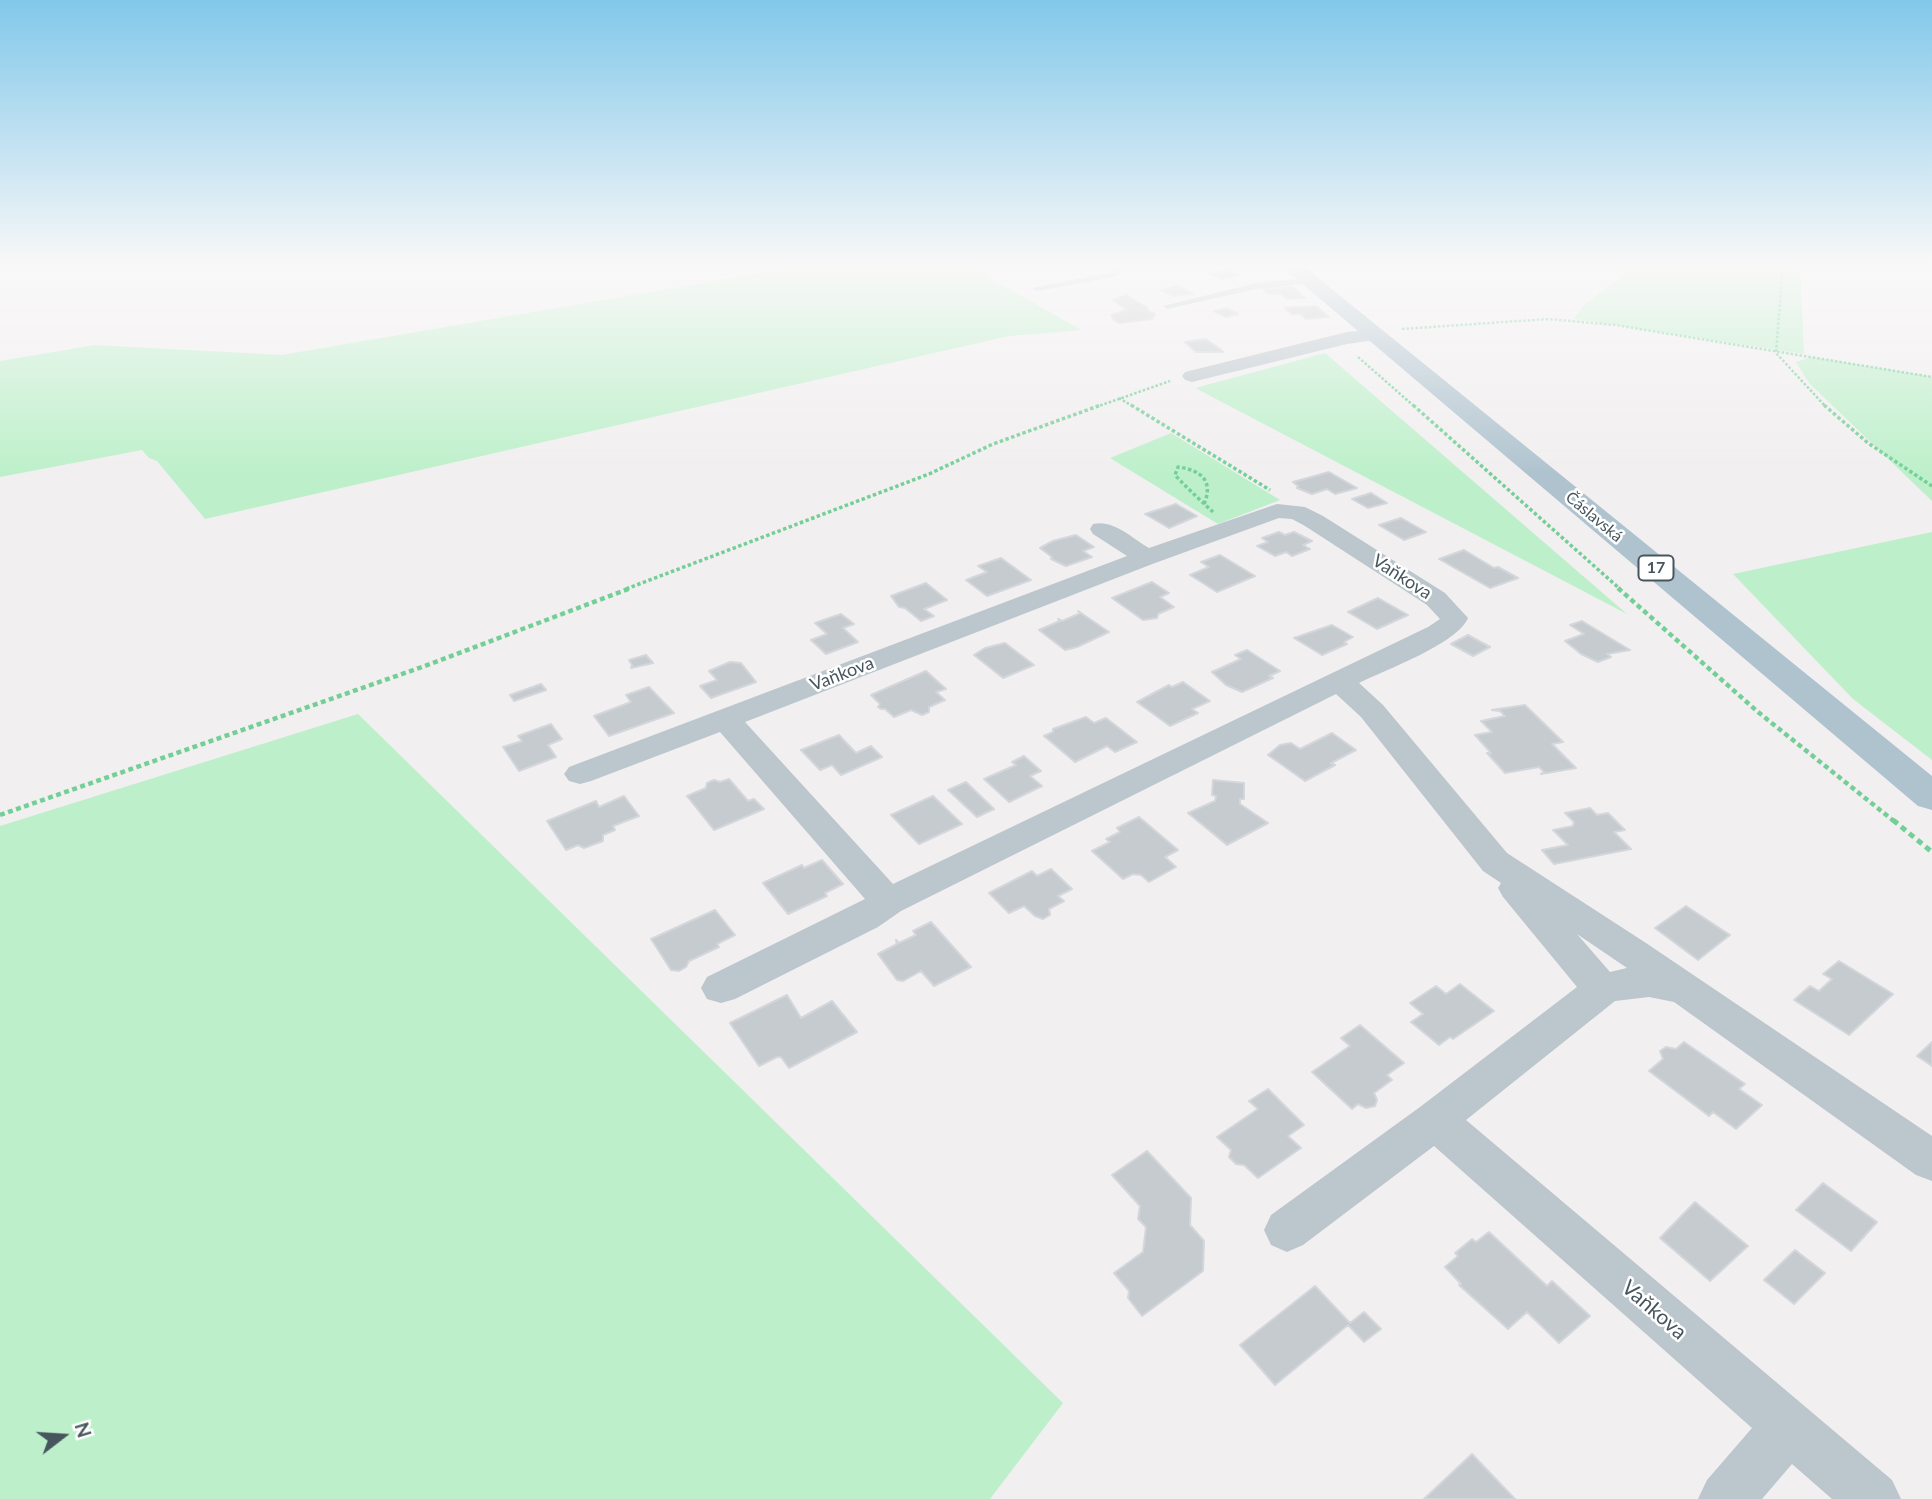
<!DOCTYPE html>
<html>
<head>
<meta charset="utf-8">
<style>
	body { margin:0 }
	#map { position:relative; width:1932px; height:1499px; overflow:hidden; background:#f2eff0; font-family:Lato,sans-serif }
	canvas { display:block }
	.north { position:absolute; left:28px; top:1401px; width:70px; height:70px; -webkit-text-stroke:5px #fff; paint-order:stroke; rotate:73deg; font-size:19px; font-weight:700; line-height:28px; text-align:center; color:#47565d }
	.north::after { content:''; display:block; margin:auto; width:24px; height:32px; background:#47565d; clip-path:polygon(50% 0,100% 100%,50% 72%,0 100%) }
</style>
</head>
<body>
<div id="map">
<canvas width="1932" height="1499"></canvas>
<div class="north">N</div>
</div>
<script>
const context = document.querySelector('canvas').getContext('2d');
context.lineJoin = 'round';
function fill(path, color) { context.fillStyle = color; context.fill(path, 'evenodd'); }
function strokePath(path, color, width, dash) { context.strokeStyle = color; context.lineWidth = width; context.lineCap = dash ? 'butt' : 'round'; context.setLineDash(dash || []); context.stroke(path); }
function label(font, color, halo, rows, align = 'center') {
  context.font = font + ' Lato,sans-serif'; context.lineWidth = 5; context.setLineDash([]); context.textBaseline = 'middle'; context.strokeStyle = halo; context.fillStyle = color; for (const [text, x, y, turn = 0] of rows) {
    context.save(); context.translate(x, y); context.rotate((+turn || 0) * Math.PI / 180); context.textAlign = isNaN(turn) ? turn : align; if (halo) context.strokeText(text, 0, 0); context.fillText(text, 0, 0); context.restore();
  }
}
const green = new Path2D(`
	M 813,264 L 966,264 L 1081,330 L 1009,336 L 205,519 L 157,461 L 149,458 L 142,450 L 0,477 L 0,361 L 95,345 L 282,355 Z
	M 1600,264 L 1800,264 L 1804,354 L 1574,319 L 1582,307 L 1625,273 Z
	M 1325,353 L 1627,614 L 1195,388 Z
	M 1811,357 L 1932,377 L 1932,501 L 1809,383 L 1796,362 Z
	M 1171,433 L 1280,500 L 1218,524 L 1110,458 Z
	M 1932,532 L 1932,760 L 1853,699 L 1733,574 Z
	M 358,714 L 1063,1403 L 990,1499 L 0,1499 L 0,826 Z`);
const building = new Path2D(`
	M 1226,269 L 1240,275 L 1223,279 L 1209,273 Z
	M 1178,286 L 1193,294 L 1173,296 L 1160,290 Z
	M 1293,287 L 1305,298 L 1287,299 L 1281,294 L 1268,294 L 1263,289 Z
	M 1126,295 L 1148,308 L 1147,310 L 1155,314 L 1152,319 L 1119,323 L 1114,320 L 1111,315 L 1127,310 L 1113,300 Z
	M 1316,306 L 1329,317 L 1306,319 L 1300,314 L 1292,314 L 1285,308 Z
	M 1227,308 L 1238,314 L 1226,317 L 1214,311 Z
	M 1206,339 L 1220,349 L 1223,352 L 1196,352 L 1185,342 Z
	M 1329,472 L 1357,488 L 1335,494 L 1327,489 L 1312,494 L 1297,488 L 1298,486 L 1293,482 Z
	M 1371,493 L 1387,503 L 1368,508 L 1352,499 Z
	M 1176,504 L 1197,516 L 1169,528 L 1145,514 Z
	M 1401,518 L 1426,532 L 1404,540 L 1379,525 Z
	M 1279,532 L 1285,535 L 1294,532 L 1312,541 L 1303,545 L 1310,549 L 1292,556 L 1286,552 L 1275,556 L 1257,546 L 1268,542 L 1262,538 Z
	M 1076,535 L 1094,547 L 1083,551 L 1092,557 L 1066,566 L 1051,559 L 1052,557 L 1040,548 L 1053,541 Z
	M 1464,550 L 1494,568 L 1498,567 L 1518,578 L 1490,588 L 1439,559 Z
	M 1220,555 L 1255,576 L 1217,592 L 1190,575 L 1209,567 L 1201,562 Z
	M 1001,558 L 1031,580 L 987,596 L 966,580 L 987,572 L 978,566 Z
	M 1152,582 L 1169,593 L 1160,597 L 1174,607 L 1158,614 L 1157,618 L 1143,620 L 1112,598 Z
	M 926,583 L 947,600 L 924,609 L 934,616 L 921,621 L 905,608 L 899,607 L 891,596 Z
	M 1378,598 L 1408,615 L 1377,629 L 1348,612 Z
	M 1078,611 L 1109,632 L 1077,647 L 1065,650 L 1039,630 L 1060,621 L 1058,619 L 1062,621 L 1081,613 Z
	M 841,614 L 854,624 L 843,628 L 858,642 L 826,654 L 811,640 L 827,634 L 815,623 Z
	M 1582,621 L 1630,650 L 1607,654 L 1611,657 L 1598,662 L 1581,654 L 1565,641 L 1584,634 L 1570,625 Z
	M 1332,625 L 1353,637 L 1344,642 L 1347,644 L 1322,655 L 1294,638 Z
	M 1468,635 L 1490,647 L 1473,656 L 1451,644 Z
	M 1005,643 L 1034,665 L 1003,678 L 974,655 L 985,648 Z
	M 1247,650 L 1280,671 L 1269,676 L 1273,678 L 1242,692 L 1226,685 L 1212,672 L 1241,659 L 1235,655 Z
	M 646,655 L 653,663 L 631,668 L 632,665 L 629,660 Z
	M 730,662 L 741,663 L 756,682 L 711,698 L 700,686 L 717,680 L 709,671 Z
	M 926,671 L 946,689 L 936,692 L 945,700 L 929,707 L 929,712 L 922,715 L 911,710 L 894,717 L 885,709 L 881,709 L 878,707 L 880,704 L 871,695 Z
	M 1183,682 L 1210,701 L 1192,709 L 1198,713 L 1170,726 L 1137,702 L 1169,685 L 1172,687 Z
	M 541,684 L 546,690 L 514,701 L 510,695 Z
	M 649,687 L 674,713 L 609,736 L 594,716 L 631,702 L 626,695 Z
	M 1525,705 L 1563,742 L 1552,744 L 1576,768 L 1541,774 L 1544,772 L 1539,767 L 1505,773 L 1487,753 L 1491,753 L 1475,735 L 1492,732 L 1481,721 L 1505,716 L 1500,711 L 1492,710 Z
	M 1086,717 L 1094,723 L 1106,718 L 1137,742 L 1115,752 L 1107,746 L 1075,762 L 1044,736 L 1053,732 L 1053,729 Z
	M 551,724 L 562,739 L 548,745 L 556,757 L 519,771 L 503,747 L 522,741 L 518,736 Z
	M 1332,733 L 1356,750 L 1331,763 L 1335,765 L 1305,781 L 1268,755 L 1280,745 L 1291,743 L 1300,749 Z
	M 839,735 L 856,753 L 871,746 L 882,757 L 841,775 L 832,765 L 820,770 L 801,750 Z
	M 1024,756 L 1041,771 L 1030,776 L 1042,786 L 1009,802 L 984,779 L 1016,765 L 1012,762 Z
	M 729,779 L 748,801 L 754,799 L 764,809 L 714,830 L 687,796 L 706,788 L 707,783 L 714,780 L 720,782 Z
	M 1213,780 L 1244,783 L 1244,799 L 1240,799 L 1240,804 L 1268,823 L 1227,845 L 1188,813 L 1215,801 L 1216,796 L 1212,795 Z
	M 966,782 L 994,809 L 977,817 L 948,790 Z
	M 624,796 L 639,816 L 613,826 L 615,830 L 603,835 L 603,841 L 584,848 L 578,845 L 566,850 L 547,821 L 596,801 L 599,807 Z
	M 933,796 L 962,824 L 919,844 L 891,815 Z
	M 1590,808 L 1597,815 L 1608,813 L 1625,830 L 1614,832 L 1631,849 L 1554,864 L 1542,850 L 1568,845 L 1553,830 L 1573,826 L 1574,822 L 1565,813 Z
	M 1139,817 L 1178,850 L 1165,857 L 1176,867 L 1149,882 L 1141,875 L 1133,874 L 1123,879 L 1092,851 L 1110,842 L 1106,839 L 1120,832 L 1117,828 Z
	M 822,860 L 843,884 L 825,893 L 827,896 L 788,914 L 763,883 L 802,865 L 804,868 Z
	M 1051,869 L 1072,889 L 1058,896 L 1064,901 L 1049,909 L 1050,915 L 1043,919 L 1035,916 L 1024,906 L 1009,913 L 989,893 L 1032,871 L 1037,876 Z
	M 1686,906 L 1730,935 L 1698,960 L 1655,928 Z
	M 715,910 L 735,935 L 717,944 L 719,947 L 689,961 L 686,967 L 679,971 L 671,970 L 651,939 Z
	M 931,922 L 971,967 L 934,986 L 921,971 L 903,981 L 897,980 L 878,954 L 897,944 L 896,940 L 899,943 L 916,935 L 913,931 Z
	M 1839,961 L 1893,994 L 1849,1035 L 1794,1000 L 1810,986 L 1819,991 L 1832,979 L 1823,974 Z
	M 1460,984 L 1494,1011 L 1453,1039 L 1450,1037 L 1439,1045 L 1411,1022 L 1423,1014 L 1410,1003 L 1436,986 L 1446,994 Z
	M 787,995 L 801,1018 L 832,1001 L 857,1032 L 789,1068 L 781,1057 L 777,1057 L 759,1066 L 730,1023 Z
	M 1360,1025 L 1404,1063 L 1387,1075 L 1392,1080 L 1374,1093 L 1377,1100 L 1375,1106 L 1366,1108 L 1358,1104 L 1352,1109 L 1312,1072 L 1350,1046 L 1341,1038 Z
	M 1684,1042 L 1745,1084 L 1739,1089 L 1762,1105 L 1736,1129 L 1713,1112 L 1709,1116 L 1649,1071 L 1663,1059 L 1660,1051 L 1666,1047 L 1676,1049 Z
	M 1932,1042 L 1932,1066 L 1917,1056 Z
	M 1268,1089 L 1304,1125 L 1288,1136 L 1301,1148 L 1258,1178 L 1244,1165 L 1236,1164 L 1229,1157 L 1231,1150 L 1217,1137 L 1258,1109 L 1249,1101 Z
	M 1147,1151 L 1191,1198 L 1190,1225 L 1204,1241 L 1203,1271 L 1142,1316 L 1128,1298 L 1129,1291 L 1114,1273 L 1143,1252 L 1146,1227 L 1138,1219 L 1140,1206 L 1112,1175 Z
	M 1823,1183 L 1877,1222 L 1851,1251 L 1796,1210 Z
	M 1695,1202 L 1748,1246 L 1710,1281 L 1660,1238 Z
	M 1489,1232 L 1547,1286 L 1552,1281 L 1590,1316 L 1559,1343 L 1527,1312 L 1508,1329 L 1459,1285 L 1461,1284 L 1445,1267 L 1458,1256 L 1455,1253 L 1472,1239 L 1476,1242 Z
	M 1795,1250 L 1825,1273 L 1794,1304 L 1764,1280 Z
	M 1315,1286 L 1350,1323 L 1364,1312 L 1381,1329 L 1364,1342 L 1348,1325 L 1275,1385 L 1240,1345 Z
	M 1472,1454 L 1515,1499 L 1424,1499 Z`);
const pathFar3 = new Path2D(`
	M 1783,264 L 1776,353 L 1826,407
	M 1402,329 L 1548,319 L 1615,325 L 1932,377
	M 1358,357 L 1415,407
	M 1119,398 L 1134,407
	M 1096,407 L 1170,381`);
const pathFar2 = new Path2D(`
	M 1131,405 L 1270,490
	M 1413,405 L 1620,589
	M 1824,405 L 1868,443 L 1932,486
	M 1204,504 C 1214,481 1201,470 1178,467 L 1175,475 C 1187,488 1200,500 1213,512
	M 626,589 L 929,474 L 993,444 L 1101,405`);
const pathFar1 = new Path2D(`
	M 1618,588 L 1758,712 L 1895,822
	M 0,815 L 422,667 L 631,588`);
const path = new Path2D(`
	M 1893,820 L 1932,852`);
const lane = new Path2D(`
	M 1117,264 L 1132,264 L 1123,268 L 1115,277 L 1037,291 L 1033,288 L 1109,273 Z
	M 1310,278 L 1314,281 L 1313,283 L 1256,289 L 1167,309 L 1163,306 L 1256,283 Z`);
const street = new Path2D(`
	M 1374,329 L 1381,331 L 1383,335 L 1381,339 L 1347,344 L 1192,382 L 1185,380 L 1182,376 L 1185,372 L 1347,332 Z
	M 1277,504 L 1305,507 L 1323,516 L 1445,593 L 1468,618 C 1457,644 1385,670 1359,683 L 1383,705 L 1507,853 L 1646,943 L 1932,1136 L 1932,1181 L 1916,1175 L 1674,1002 L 1649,997 L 1615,1001 L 1466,1120 L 1892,1480 L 1901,1499 L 1832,1499 L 1792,1464 L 1762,1499 L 1698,1499 L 1707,1480 L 1752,1428 L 1434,1146 L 1303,1245 L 1287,1252 L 1271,1245 L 1264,1230 L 1271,1215 L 1420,1107 L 1577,987 L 1503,897 L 1498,888 L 1501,883 L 1483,871 L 1361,717 L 1336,694 L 901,911 L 878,927 L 735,999 L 721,1003 L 707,999 L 701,988 L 707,977 L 865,899 L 720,732 L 591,781 L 580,784 L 569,781 L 564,774 L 569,767 L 1127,556 L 1093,534 L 1090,529 L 1093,524 C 1113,519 1132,538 1149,548 ZM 1279,518 L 1292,519 L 1305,526 L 1427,605 L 1440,619 L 1428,627 L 893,884 L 745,722 L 1155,563 ZM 1577,934 L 1627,968 L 1610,972 Z`);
const primary = new Path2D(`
	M 1279,264 L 1301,264 L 1932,776 L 1932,810 L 1918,806 Z`);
const farStreetnames = [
	["Čáslavská",1594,517,40]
];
const shields = [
	[1656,568,35]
];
const shieldNames = [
	["17",1656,568]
];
const streetNames = [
	["Vaňkova",1402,577,33],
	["Vaňkova",842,674,-21]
];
const nearStreetnames = [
	["Vaňkova",1654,1310,41]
];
fill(green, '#bdf0ca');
fill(building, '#c6cbcf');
strokePath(building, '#d3d6db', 2);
strokePath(pathFar3, '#74cf97', 2.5, [2.5, 2]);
strokePath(pathFar2, '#74cf97', 3.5, [3.5, 2.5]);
strokePath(pathFar1, '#74cf97', 4.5, [5, 3.5]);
strokePath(path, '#74cf97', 5, [6, 4.5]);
fill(lane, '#bbc6cd');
fill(street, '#bbc6cd');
fill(primary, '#afc3cf');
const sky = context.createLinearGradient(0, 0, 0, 474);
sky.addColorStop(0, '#82c8ea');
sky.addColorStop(0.56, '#f9f8f8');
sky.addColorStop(1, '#f9f8f800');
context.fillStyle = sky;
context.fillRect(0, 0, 1932, 474);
label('16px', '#47565d', '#fff', farStreetnames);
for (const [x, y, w] of shields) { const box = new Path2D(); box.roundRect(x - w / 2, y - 12.5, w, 25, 5); context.fillStyle = '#fff'; context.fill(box); strokePath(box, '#47565d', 2); }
label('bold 16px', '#47565d', null, shieldNames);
label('18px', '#47565d', '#fff', streetNames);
label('21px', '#47565d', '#fff', nearStreetnames);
</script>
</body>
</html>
